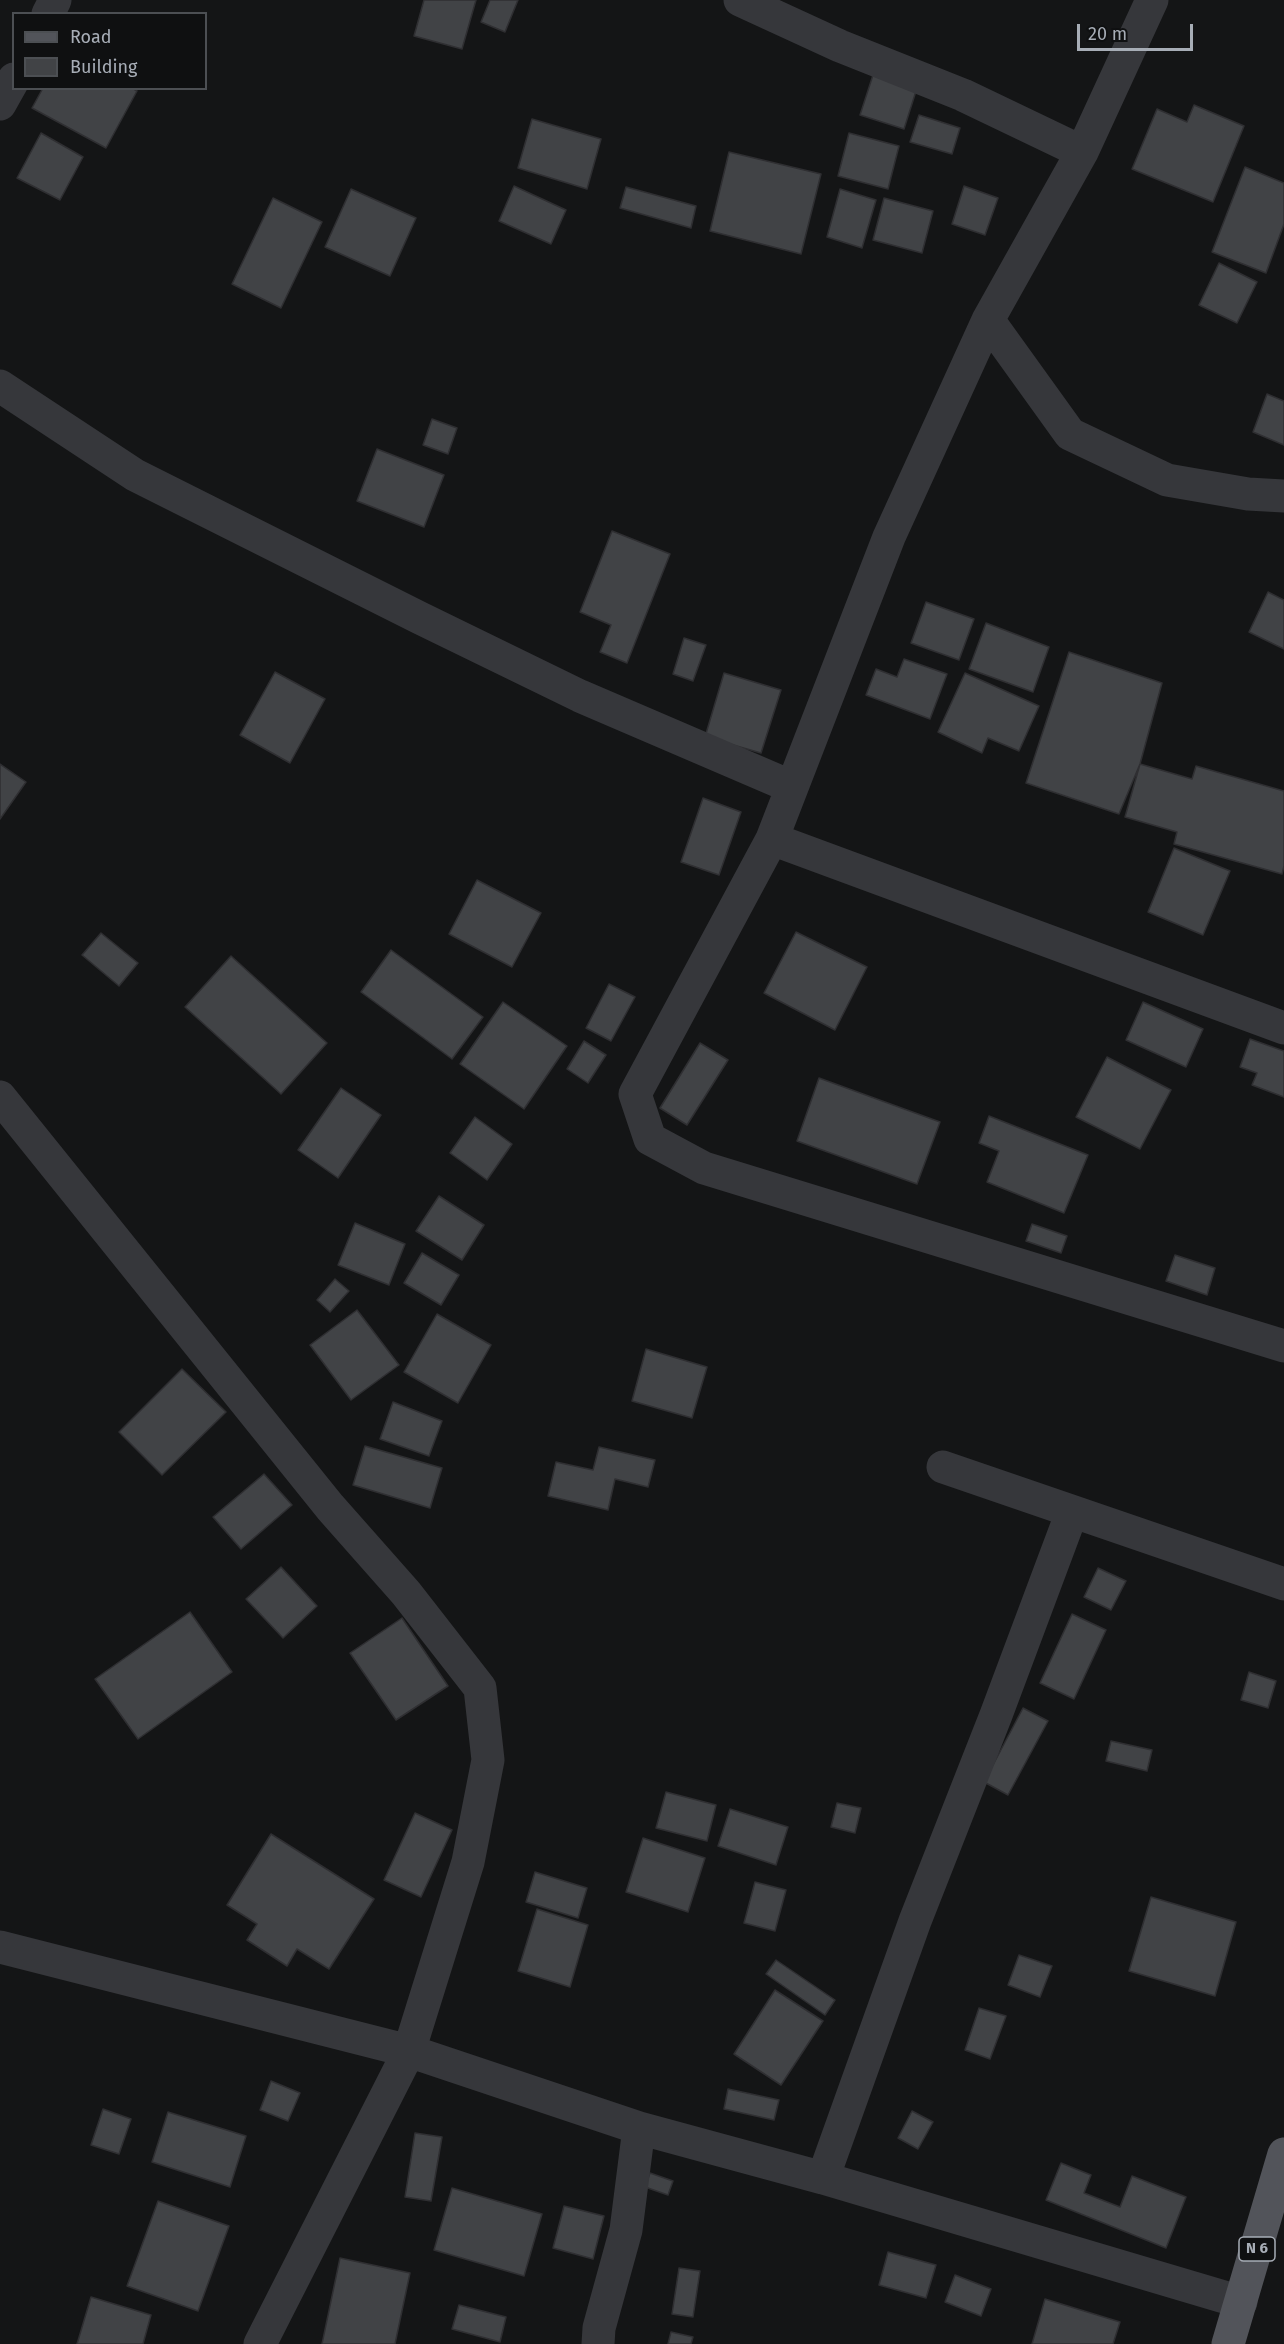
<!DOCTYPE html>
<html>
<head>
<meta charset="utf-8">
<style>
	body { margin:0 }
	#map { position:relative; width:1284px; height:2344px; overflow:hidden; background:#141516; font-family:"Fira Sans",sans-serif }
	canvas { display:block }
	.legend { position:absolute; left:12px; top:12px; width:195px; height:78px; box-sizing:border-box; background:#0f1011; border:2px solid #4c4f53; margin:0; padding:8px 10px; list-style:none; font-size:18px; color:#a7adb6 }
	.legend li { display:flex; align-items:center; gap:12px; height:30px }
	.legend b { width:30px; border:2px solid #4c4f53 }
	.scale { position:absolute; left:1077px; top:24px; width:116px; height:27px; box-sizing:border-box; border:3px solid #a7adb6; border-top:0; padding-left:8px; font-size:18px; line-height:21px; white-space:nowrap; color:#a7adb6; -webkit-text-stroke:4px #0f1011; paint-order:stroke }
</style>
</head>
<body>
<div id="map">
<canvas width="1284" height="2344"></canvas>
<ul class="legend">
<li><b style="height:8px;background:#52545a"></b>Road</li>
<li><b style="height:16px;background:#414346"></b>Building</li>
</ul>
<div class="scale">20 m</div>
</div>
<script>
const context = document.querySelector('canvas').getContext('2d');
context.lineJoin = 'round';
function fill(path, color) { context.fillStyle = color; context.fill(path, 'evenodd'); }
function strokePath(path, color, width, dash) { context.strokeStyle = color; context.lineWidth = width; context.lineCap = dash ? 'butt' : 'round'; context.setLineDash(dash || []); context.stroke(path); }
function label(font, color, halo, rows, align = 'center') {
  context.font = font + ' "Fira Sans",sans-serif'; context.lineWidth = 4.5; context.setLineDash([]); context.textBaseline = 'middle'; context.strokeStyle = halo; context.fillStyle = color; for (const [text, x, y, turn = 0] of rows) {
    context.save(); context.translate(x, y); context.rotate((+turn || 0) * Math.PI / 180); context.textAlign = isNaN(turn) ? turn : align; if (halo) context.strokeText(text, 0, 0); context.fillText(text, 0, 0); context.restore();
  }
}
const building = new Path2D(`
	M 424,0 L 476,0 L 462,49 L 414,36 Z
	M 490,0 L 518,0 L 505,32 L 481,22 Z
	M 873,75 L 917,88 L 904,129 L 860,115 Z
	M 43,88 L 132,88 L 137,91 L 106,148 L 32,108 Z
	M 1194,105 L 1244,126 L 1213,202 L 1132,169 L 1157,109 L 1187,122 Z
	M 919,115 L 960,128 L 952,154 L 910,142 Z
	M 532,119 L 601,139 L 587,189 L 518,168 Z
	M 41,133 L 83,157 L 60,200 L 17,178 Z
	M 849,133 L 899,146 L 888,189 L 838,176 Z
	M 729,152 L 821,174 L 801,254 L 710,231 Z
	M 1245,167 L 1284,183 L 1284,224 L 1266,273 L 1212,252 Z
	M 514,186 L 566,210 L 551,244 L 499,221 Z
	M 964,186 L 998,198 L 985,235 L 952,224 Z
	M 626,187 L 696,206 L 691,228 L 620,208 Z
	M 351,189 L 416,218 L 390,276 L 325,247 Z
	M 840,189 L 876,200 L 862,248 L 827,237 Z
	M 273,198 L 322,222 L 281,308 L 232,284 Z
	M 884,198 L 933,211 L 922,253 L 873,240 Z
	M 1219,263 L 1257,282 L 1237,323 L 1199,305 Z
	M 1267,394 L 1284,401 L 1284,445 L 1253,432 Z
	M 432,419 L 457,428 L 448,454 L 423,445 Z
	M 377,449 L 444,475 L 424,527 L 357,501 Z
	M 612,531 L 670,554 L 627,663 L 600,652 L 611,625 L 580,612 Z
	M 1268,592 L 1284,600 L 1284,649 L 1249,632 Z
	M 926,602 L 974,619 L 959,660 L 911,643 Z
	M 986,623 L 1049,647 L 1033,692 L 969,669 Z
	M 684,638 L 706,645 L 693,681 L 673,674 Z
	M 1069,652 L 1162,683 L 1140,764 L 1119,814 L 1026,783 Z
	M 904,659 L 947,674 L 930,719 L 866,695 L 876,669 L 897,677 Z
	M 275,672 L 325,699 L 290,763 L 240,735 Z
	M 724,673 L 781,690 L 761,753 L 705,737 Z
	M 965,673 L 1039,706 L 1019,751 L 988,738 L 982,753 L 938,732 Z
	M 0,764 L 26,782 L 0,819 Z
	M 1140,764 L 1192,779 L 1196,766 L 1284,791 L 1284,866 L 1282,874 L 1174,844 L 1177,832 L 1125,817 Z
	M 703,798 L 741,812 L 719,875 L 681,862 Z
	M 1174,848 L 1230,871 L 1203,935 L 1148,912 Z
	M 477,880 L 541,913 L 512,967 L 449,934 Z
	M 796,932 L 867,967 L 835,1030 L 764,993 Z
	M 101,933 L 138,963 L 119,986 L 82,955 Z
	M 391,950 L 483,1017 L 452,1059 L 361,992 Z
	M 231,956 L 327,1043 L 281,1094 L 185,1007 Z
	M 609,984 L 635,997 L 611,1041 L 586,1028 Z
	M 503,1002 L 567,1046 L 524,1109 L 460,1064 Z
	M 1143,1002 L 1203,1029 L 1186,1067 L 1126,1040 Z
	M 1250,1039 L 1284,1051 L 1284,1097 L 1252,1085 L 1257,1073 L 1240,1067 Z
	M 584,1041 L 606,1055 L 588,1083 L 567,1069 Z
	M 700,1043 L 728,1060 L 687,1125 L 660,1108 Z
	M 1107,1057 L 1171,1090 L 1140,1149 L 1076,1117 Z
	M 819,1078 L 940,1122 L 917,1184 L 797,1141 Z
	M 341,1088 L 381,1115 L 338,1178 L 298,1150 Z
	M 989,1116 L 1088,1155 L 1064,1213 L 987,1182 L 999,1151 L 979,1143 Z
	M 475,1117 L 512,1144 L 487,1180 L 450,1153 Z
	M 439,1196 L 484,1225 L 462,1260 L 416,1231 Z
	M 355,1223 L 405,1244 L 389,1285 L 338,1265 Z
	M 1032,1224 L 1067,1236 L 1061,1253 L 1026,1241 Z
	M 422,1253 L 459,1275 L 441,1305 L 404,1283 Z
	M 1175,1255 L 1215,1268 L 1207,1295 L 1166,1281 Z
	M 335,1279 L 349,1291 L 330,1312 L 317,1300 Z
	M 357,1310 L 399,1365 L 351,1400 L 310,1345 Z
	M 437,1314 L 491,1345 L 458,1403 L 404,1372 Z
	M 646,1349 L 707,1367 L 692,1418 L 632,1401 Z
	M 182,1369 L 226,1412 L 162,1475 L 119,1432 Z
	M 393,1402 L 442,1421 L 429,1456 L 380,1439 Z
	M 365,1446 L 442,1468 L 430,1508 L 353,1485 Z
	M 599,1447 L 655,1460 L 648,1487 L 615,1479 L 608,1510 L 548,1496 L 556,1462 L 593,1470 Z
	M 264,1474 L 292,1505 L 241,1549 L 213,1517 Z
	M 281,1567 L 317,1606 L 283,1638 L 246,1599 Z
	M 1098,1568 L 1126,1581 L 1111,1610 L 1084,1597 Z
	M 190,1612 L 232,1672 L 138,1739 L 95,1679 Z
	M 1072,1614 L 1106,1630 L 1074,1699 L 1040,1683 Z
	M 402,1618 L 448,1686 L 396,1720 L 350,1653 Z
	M 1249,1672 L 1276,1681 L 1268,1708 L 1241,1700 Z
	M 1023,1708 L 1048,1721 L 1008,1795 L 984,1782 Z
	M 1111,1741 L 1152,1750 L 1147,1771 L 1106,1761 Z
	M 666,1792 L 716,1805 L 707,1841 L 656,1828 Z
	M 837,1803 L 861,1808 L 855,1833 L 831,1827 Z
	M 730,1809 L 788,1827 L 776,1865 L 718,1846 Z
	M 415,1813 L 452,1830 L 421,1897 L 384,1880 Z
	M 271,1834 L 374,1899 L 329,1969 L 297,1949 L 287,1966 L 247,1940 L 257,1924 L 227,1905 Z
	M 643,1838 L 705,1858 L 688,1912 L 626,1892 Z
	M 535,1872 L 587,1888 L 578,1918 L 526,1902 Z
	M 755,1882 L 786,1890 L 775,1931 L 744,1923 Z
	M 1151,1897 L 1236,1922 L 1215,1996 L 1129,1971 Z
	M 537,1909 L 588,1925 L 570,1987 L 518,1971 Z
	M 1019,1955 L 1052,1966 L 1040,1997 L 1008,1985 Z
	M 776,1960 L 835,2000 L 825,2015 L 766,1974 Z
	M 775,1990 L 823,2021 L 781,2085 L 734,2054 Z
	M 979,2008 L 1006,2016 L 990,2059 L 965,2050 Z
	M 271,2081 L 300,2093 L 288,2121 L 260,2110 Z
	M 728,2089 L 779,2100 L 774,2120 L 724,2109 Z
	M 103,2109 L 131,2119 L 119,2154 L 91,2145 Z
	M 912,2111 L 933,2122 L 918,2149 L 898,2138 Z
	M 168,2112 L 246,2136 L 230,2187 L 152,2162 Z
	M 415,2133 L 442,2137 L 431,2201 L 405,2197 Z
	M 1061,2163 L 1091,2175 L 1084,2193 L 1120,2207 L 1132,2176 L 1186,2197 L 1166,2248 L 1046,2200 Z
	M 650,2173 L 673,2181 L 668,2195 L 645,2187 Z
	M 452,2188 L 542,2214 L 524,2276 L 434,2250 Z
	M 158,2201 L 229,2226 L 198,2311 L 127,2286 Z
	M 564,2206 L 604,2216 L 593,2259 L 553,2248 Z
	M 888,2252 L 936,2265 L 926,2298 L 879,2285 Z
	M 340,2258 L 410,2273 L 395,2344 L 322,2344 Z
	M 679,2268 L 700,2271 L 693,2317 L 672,2314 Z
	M 955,2275 L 991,2289 L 981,2316 L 945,2302 Z
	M 91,2297 L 151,2315 L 143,2344 L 77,2344 Z
	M 1045,2299 L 1120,2322 L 1113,2344 L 1032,2344 Z
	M 459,2305 L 506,2317 L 500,2342 L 452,2329 Z
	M 671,2332 L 693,2337 L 691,2344 L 668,2344 Z`);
const minor = new Path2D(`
	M 740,0 L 840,46 L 963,95 L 1082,152
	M 1152,0 L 1082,152 L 988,320 L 889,537 L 772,839 L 635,1094 L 650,1139 L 704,1168 L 1284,1346
	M 48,14 L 55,0
	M 0,104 L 14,79
	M 988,320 L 1070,434 L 1167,480 L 1248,494 L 1284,496
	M 0,386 L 135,475 L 420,618 L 580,696 L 792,787
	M 772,839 L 1284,1028
	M 0,1097 L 330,1507 L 406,1593 L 480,1688 L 488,1760 L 468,1862 L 409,2051 L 260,2344
	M 943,1467 L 1284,1584
	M 0,1947 L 409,2051 L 639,2128 L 823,2178 L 1241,2302
	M 823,2178 L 915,1921 L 996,1715 L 1072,1512
	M 598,2344 L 599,2328 L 626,2230 L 639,2128`);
const primary = new Path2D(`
	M 1228,2344 L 1284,2154`);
const shields = [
	[1257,2249,36]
];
const shieldNames = [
	["N 6",1257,2249]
];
fill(building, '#414346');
strokePath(building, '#2f2f32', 1.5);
strokePath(minor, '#36373b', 33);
strokePath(primary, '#52545a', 33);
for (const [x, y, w] of shields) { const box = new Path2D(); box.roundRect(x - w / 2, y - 12, w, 24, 4.5); context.fillStyle = '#0f1011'; context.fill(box); strokePath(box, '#a7adb6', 1.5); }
label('bold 15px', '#a7adb6', null, shieldNames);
</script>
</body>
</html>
